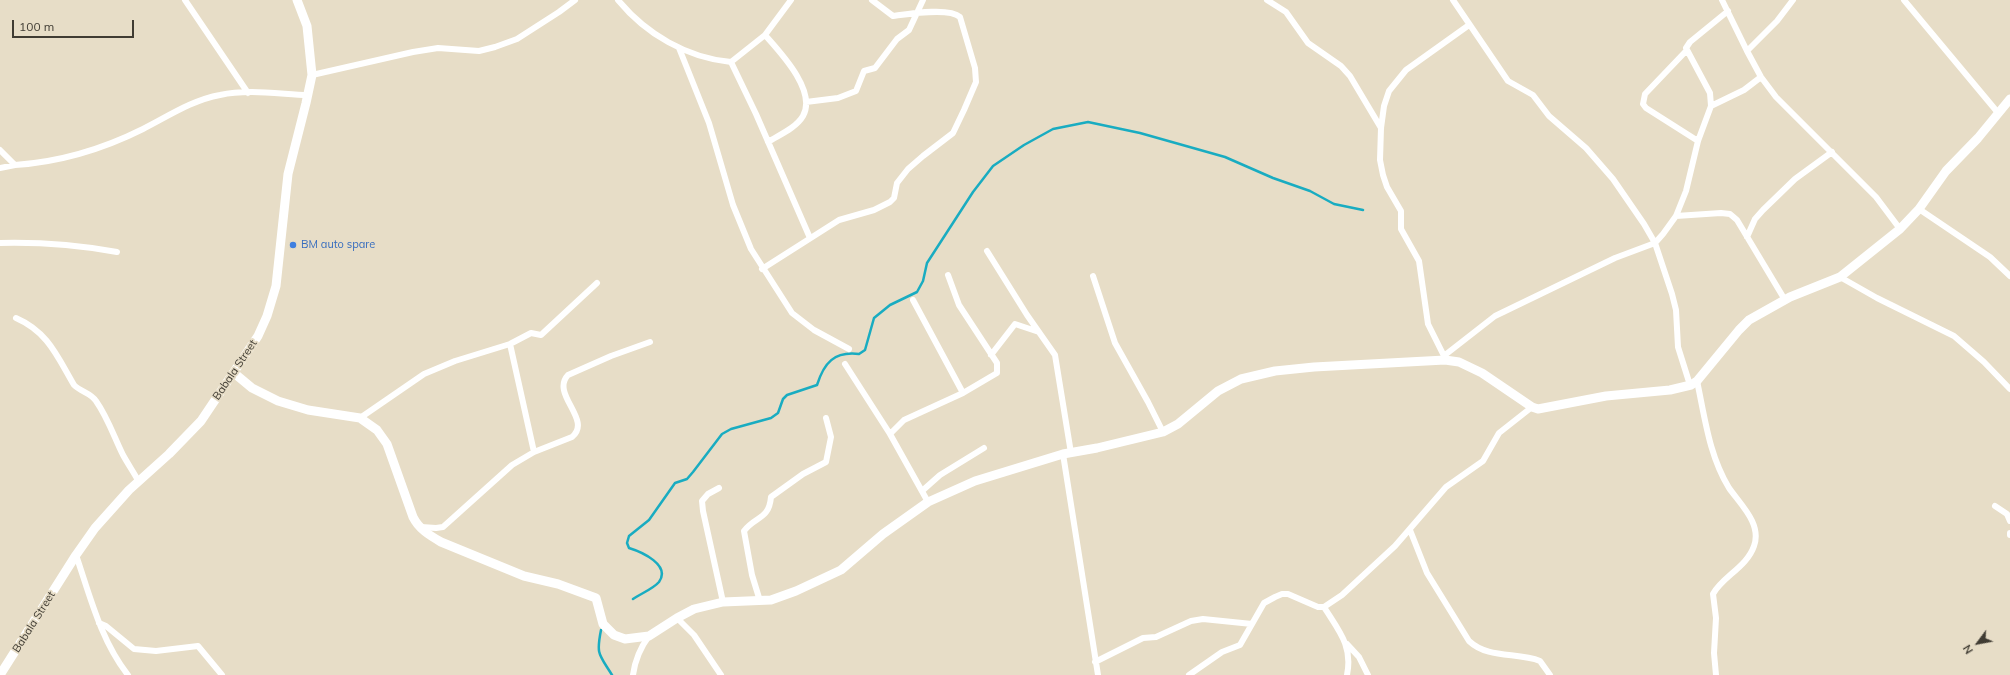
<!DOCTYPE html>
<html>
<head>
<meta charset="utf-8">
<style>
	body { margin:0 }
	#map { position:relative; width:2010px; height:675px; overflow:hidden; background:#e7ddc7; font-family:Mulish,sans-serif }
	canvas { display:block }
	.north { position:absolute; left:1958px; top:623px; width:40px; height:40px; -webkit-text-stroke:3px #e7ddc7; paint-order:stroke; rotate:238deg; font-size:11px; font-weight:700; line-height:16px; text-align:center; color:#403c33 }
	.north::after { content:''; display:block; margin:auto; width:14px; height:18px; background:#403c33; clip-path:polygon(50% 0,100% 100%,50% 72%,0 100%) }
	.scale { position:absolute; left:12px; top:20px; width:122px; height:18px; box-sizing:border-box; border:2px solid #403c33; border-top:0; padding-left:5px; font-size:12px; line-height:14px; white-space:nowrap; color:#403c33; -webkit-text-stroke:3px #e7ddc7; paint-order:stroke }
</style>
</head>
<body>
<div id="map">
<canvas width="2010" height="675"></canvas>
<div class="north">N</div>
<div class="scale">100 m</div>
</div>
<script>
const context = document.querySelector('canvas').getContext('2d');
context.lineJoin = 'round';
function strokePath(path, color, width, dash) { context.strokeStyle = color; context.lineWidth = width; context.lineCap = dash ? 'butt' : 'round'; context.setLineDash(dash || []); context.stroke(path); }
function label(font, color, halo, rows, align = 'center') {
  context.font = font + ' Mulish,sans-serif'; context.lineWidth = 3.5; context.setLineDash([]); context.textBaseline = 'middle'; context.strokeStyle = halo; context.fillStyle = color; for (const [text, x, y, turn = 0] of rows) {
    context.save(); context.translate(x, y); context.rotate((+turn || 0) * Math.PI / 180); context.textAlign = isNaN(turn) ? turn : align; if (halo) context.strokeText(text, 0, 0); context.fillText(text, 0, 0); context.restore();
  }
}
const stream = new Path2D(`
	M 633,599 C 640,594 653,589 659,582 C 671,565 642,552 629,548 L 627,543 L 629,536 L 649,520 L 675,483 L 687,479 L 693,472 L 722,434 L 731,429 L 771,418 L 778,413 L 783,399 L 787,395 L 817,385 C 824,363 834,351 859,354 L 865,350 L 874,318 L 890,305 L 917,292 L 923,281 L 927,263 L 973,192 L 993,166 L 1024,145 L 1053,129 L 1088,122 L 1140,133 L 1225,157 L 1273,178 L 1310,191 L 1334,204 L 1363,210
	M 601,630 C 596,655 599,654 612,675`);
const street = new Path2D(`
	M 185,0 L 248,93
	M 618,0 C 646,34 687,58 731,62 L 765,35 L 791,0
	M 1267,0 L 1286,12 L 1308,43 L 1341,66 L 1350,76 L 1381,128
	M 1453,0 L 1508,81 L 1533,95 L 1549,116 L 1586,148 L 1613,179 L 1644,224 L 1655,243 L 1672,294 L 1676,310 L 1678,347 L 1690,385
	M 1722,0 L 1747,51 L 1761,77 L 1776,97 L 1876,197 L 1900,229
	M 1904,0 L 1999,114
	M 765,35 C 781,53 817,91 803,116 C 796,128 779,135 768,142
	M 679,48 L 709,123 L 733,205 L 751,249 L 792,313 L 814,330 L 849,349
	M 1687,50 L 1645,94 L 1643,104 L 1646,108 L 1698,141
	M 1747,51 L 1777,21 L 1793,0
	M 731,62 L 756,114 L 810,238
	M 312,75 L 413,52 L 438,48 L 479,51 L 495,47 L 517,39 L 559,12 L 575,0
	M 806,102 L 838,98 L 856,91 L 864,71 L 875,68 L 897,39 L 909,30 L 923,0
	M 1711,106 L 1744,90 L 1761,77
	M 0,150 L 15,165 C 59,162 103,149 143,129 C 167,117 192,100 220,95 C 248,89 279,94 308,95
	M 0,168 L 15,165
	M 1919,209 L 1990,257 L 2010,276
	M 1676,216 L 1721,213 L 1730,214 L 1737,220 L 1785,300
	M 1747,237 L 1755,219 L 1763,210 L 1795,179 L 1832,152
	M 0,243 C 40,242 78,245 117,252
	M 987,251 L 1027,315 L 1055,355 L 1071,453
	M 762,269 L 839,220 L 874,210 L 890,202 L 894,198 L 897,183 L 908,169 L 923,156 L 953,133 L 964,110 L 976,82 L 975,68 L 960,17 C 949,7 908,14 893,16 L 872,0
	M 1093,276 L 1115,343 L 1148,402 L 1163,432
	M 1840,277 L 1877,298 L 1954,336 L 1984,362 L 2010,389
	M 913,300 L 963,393
	M 16,318 C 48,332 57,356 74,385 C 81,392 91,393 96,401 C 108,418 114,437 123,455 C 128,464 134,473 139,482
	M 510,344 L 534,452
	M 991,355 L 1015,324 L 1039,332
	M 1445,355 L 1495,316 L 1615,258 L 1655,243 L 1663,234 L 1676,216 L 1686,191 L 1698,141 L 1711,106 L 1710,93 L 1686,48 L 1690,42 L 1728,11
	M 1445,358 L 1428,324 L 1419,261 L 1401,229 L 1401,211 L 1387,187 L 1383,175 L 1380,160 L 1381,128 L 1384,106 L 1389,91 L 1406,70 L 1469,25
	M 845,364 L 890,434 L 928,502
	M 1697,381 C 1705,418 1709,455 1729,488 C 1741,505 1762,524 1754,546 C 1747,567 1722,577 1713,594 L 1716,618 L 1714,653 L 1716,675
	M 360,418 L 424,374 L 455,361 L 510,344 L 531,333 L 541,335 L 597,283
	M 890,434 L 904,420 L 963,393 L 997,373 L 997,363 L 959,305 L 948,275
	M 1063,454 L 1098,675
	M 719,488 L 708,494 L 702,501 L 703,511 L 723,602
	M 922,491 L 940,475 L 984,448
	M 1995,506 L 2007,514 L 2010,521
	M 421,527 L 436,528 L 443,527 L 512,465 L 534,452 L 572,437 C 593,420 550,394 568,375 L 611,356 L 650,342
	M 1410,530 L 1427,573 L 1469,641 C 1488,659 1517,652 1540,661 L 1550,675
	M 2010,533 L 2010,535
	M 76,555 C 90,596 101,641 128,675
	M 760,601 L 752,575 L 744,531 C 755,516 769,520 771,497 L 803,474 L 826,462 L 831,437 L 826,418
	M 1324,607 C 1339,631 1353,646 1347,675
	M 677,618 L 694,635 L 721,675
	M 99,623 L 106,626 L 134,649 L 156,651 L 198,646 L 222,675
	M 1347,644 L 1359,657 L 1368,675
	M 1095,662 L 1143,638 L 1156,637 L 1191,621 L 1203,619 L 1252,624
	M 633,675 C 635,660 640,648 649,636
	M 1189,675 L 1222,652 L 1240,645 L 1264,603 L 1275,597 L 1282,594 L 1288,594 L 1318,607 L 1324,607 L 1342,595 L 1395,546 L 1446,487 L 1483,461 L 1499,433 L 1532,407`);
const secondary = new Path2D(`
	M 234,373 L 252,388 L 278,401 L 308,410 L 360,418 L 377,430 L 387,444 L 413,517 C 419,529 429,535 441,542 L 524,576 L 558,584 L 596,598 L 603,624 L 614,635 L 625,639 L 649,636 L 677,618 L 694,609 L 723,602 L 771,600 L 796,591 L 841,570 L 883,534 L 928,502 L 975,481 L 1063,454 L 1097,448 L 1163,432 L 1178,424 L 1218,391 L 1241,379 L 1275,371 L 1314,367 L 1445,360 L 1459,362 L 1482,373 L 1532,407 L 1538,409 L 1606,396 L 1670,390 L 1691,385 L 1697,381 L 1739,330 L 1749,320 L 1790,297 L 1840,277 L 1900,229 L 1919,209 L 1946,171 L 1978,138 L 2010,99
	M 0,675 L 76,555 L 95,528 L 129,490 L 169,454 L 201,421 L 258,336 L 267,316 L 276,286 L 288,174 L 306,103 L 312,75 L 307,26 L 297,0`);
const markers = [
	[293,245,4,"#3f7fe0"]
];
const shopNames = [
	["BM auto spare",301,245]
];
const streetNames = [
	["Babala Street",235,370,-56],
	["Babala Street",34,622,-58]
];
strokePath(stream, '#19acc1', 2.5);
strokePath(street, '#fff', 6);
strokePath(secondary, '#fff', 9);
for (const [x, y, r, color] of markers) { const dot = new Path2D(); dot.arc(x, y, r, 0, 2 * Math.PI); context.fillStyle = color; context.fill(dot); strokePath(dot, '#e7ddc7', 1.5); }
label('11px', '#366cbe', '#e7ddc7', shopNames, 'left');
label('11px', '#403c33', '#e7ddc7', streetNames);
</script>
</body>
</html>
